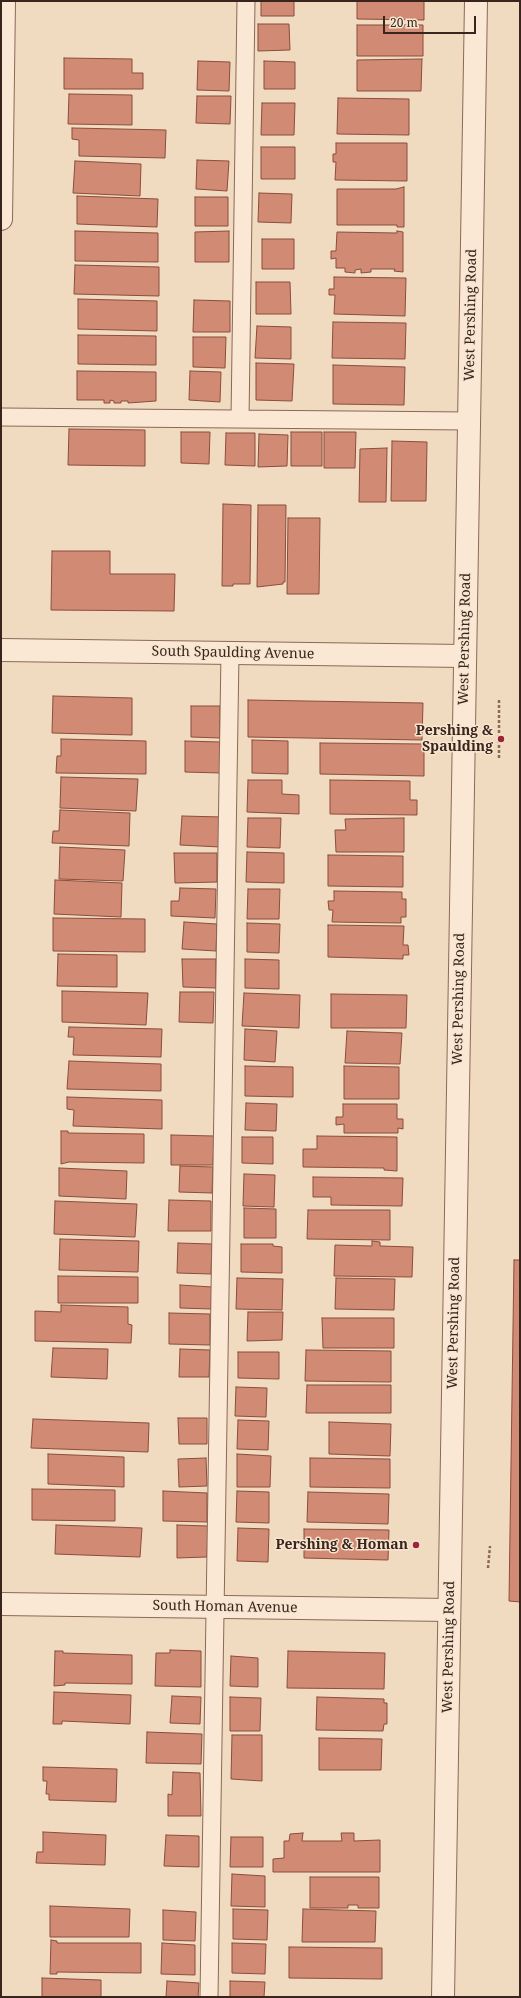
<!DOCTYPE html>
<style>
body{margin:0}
#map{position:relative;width:521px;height:1998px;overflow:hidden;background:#f0dac0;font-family:"Noto Serif",serif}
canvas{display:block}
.frame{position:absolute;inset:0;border:2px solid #39251c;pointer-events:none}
.scale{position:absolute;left:383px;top:16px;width:93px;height:18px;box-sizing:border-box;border:2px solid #39251c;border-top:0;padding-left:5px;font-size:12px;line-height:14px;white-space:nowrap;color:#39251c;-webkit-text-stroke:3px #f7e5d0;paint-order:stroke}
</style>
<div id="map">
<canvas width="521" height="1998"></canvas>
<div class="frame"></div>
<div class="scale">20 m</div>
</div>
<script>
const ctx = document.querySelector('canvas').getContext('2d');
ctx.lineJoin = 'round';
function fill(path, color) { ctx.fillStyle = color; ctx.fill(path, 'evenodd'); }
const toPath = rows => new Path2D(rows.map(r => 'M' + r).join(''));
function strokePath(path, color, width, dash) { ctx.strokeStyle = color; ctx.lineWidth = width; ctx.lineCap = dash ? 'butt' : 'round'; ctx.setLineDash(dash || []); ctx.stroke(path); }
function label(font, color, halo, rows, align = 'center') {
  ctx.font = font + ' "Noto Serif",serif'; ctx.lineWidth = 3; ctx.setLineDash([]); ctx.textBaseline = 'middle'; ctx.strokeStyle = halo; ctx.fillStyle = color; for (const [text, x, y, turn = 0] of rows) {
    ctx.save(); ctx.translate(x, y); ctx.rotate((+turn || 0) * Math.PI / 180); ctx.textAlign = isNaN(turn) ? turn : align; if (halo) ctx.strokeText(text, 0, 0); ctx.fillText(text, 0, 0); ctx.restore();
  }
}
const building = toPath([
 [261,1,294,1,294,16,261,16,261,1],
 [357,1,424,1,424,20,357,19,357,1],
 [258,24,289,24,290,50,258,51,258,24],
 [357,25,423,25,423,56,357,56,357,25],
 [64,58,132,59,132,73,143,73,143,89,64,89,64,58],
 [422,59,421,91,357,91,357,60,422,59],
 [198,61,230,62,229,91,197,90,198,61],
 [264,61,295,62,295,89,264,89,264,61],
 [69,94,132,95,132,125,68,124,69,94],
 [197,96,231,96,230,124,196,123,197,96],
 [338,98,409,99,409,135,337,134,338,98],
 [262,103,295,103,294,135,261,135,262,103],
 [72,128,166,130,165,158,79,156,79,140,72,139,72,128],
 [336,143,407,143,407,181,335,180,336,162,333,162,333,154,336,154,336,143],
 [261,147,295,147,295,179,261,179,261,147],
 [197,160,229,161,227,191,196,189,197,160],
 [75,161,141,164,140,196,73,193,75,161],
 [404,187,404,227,397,227,397,225,337,225,337,189,396,189,404,187],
 [259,193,292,194,291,223,258,222,259,193],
 [77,196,158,199,157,227,77,224,77,196],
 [195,197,228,197,228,226,195,226,195,197],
 [75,231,158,233,158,262,75,261,75,231],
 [229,231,229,262,195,262,195,232,229,231],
 [397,231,403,232,403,272,394,271,395,269,371,269,371,272,361,273,361,269,355,270,355,273,345,272,345,268,336,268,336,258,331,259,331,251,336,251,337,232,397,233,397,231],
 [262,239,294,239,294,269,262,269,262,239],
 [75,265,159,267,159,296,74,294,75,265],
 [334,277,406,278,405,316,334,314,335,295,329,295,329,289,334,289,334,277],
 [256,282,290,282,291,314,256,314,256,282],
 [78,299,157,301,157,331,78,329,78,299],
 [194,300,230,301,230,332,193,332,194,300],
 [333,322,406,323,405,359,332,358,333,322],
 [257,326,291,327,291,359,255,358,257,326],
 [78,335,156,336,156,365,78,364,78,335],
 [193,337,226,337,225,368,193,367,193,337],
 [256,363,294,364,292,401,256,400,256,363],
 [333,365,405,367,404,405,333,404,333,365],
 [77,371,156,372,156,401,128,403,128,401,121,401,121,403,114,403,114,401,110,400,110,403,104,403,104,400,77,400,77,371],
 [190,371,221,372,220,402,189,400,190,371],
 [69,429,145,430,145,466,68,465,69,429],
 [181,432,210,432,209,464,181,463,181,432],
 [291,432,322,432,322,466,291,466,291,432],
 [324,432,356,432,355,468,324,468,324,432],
 [226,433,255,433,255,466,225,465,226,433],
 [259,434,288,435,287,466,258,467,259,434],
 [392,441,427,442,426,501,391,501,392,441],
 [387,448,386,502,359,502,360,449,387,448],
 [223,504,251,505,250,584,233,584,233,586,222,586,223,504],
 [258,505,286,505,285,582,283,582,283,584,257,587,258,505],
 [288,518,320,518,319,594,287,594,288,518],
 [52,551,110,551,110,574,175,574,174,611,51,610,52,551],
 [53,696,132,698,132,735,52,733,53,696],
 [248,700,423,703,422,740,248,737,248,700],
 [191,706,220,706,220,738,191,737,191,706],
 [61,739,146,741,146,774,56,773,57,756,61,756,61,739],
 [252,740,288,741,288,774,252,773,252,740],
 [185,741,220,742,221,773,185,772,185,741],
 [320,743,424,744,424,776,320,774,320,743],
 [61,777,138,779,136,811,60,808,61,777],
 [248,780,282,780,282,794,299,795,299,814,247,812,248,780],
 [330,780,410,781,410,800,417,800,417,815,330,814,330,780],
 [60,810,130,813,129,846,52,843,53,831,59,831,60,810],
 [182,816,222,817,220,847,180,845,182,816],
 [248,818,281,818,280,848,247,847,248,818],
 [404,818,404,852,336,852,335,830,346,830,345,819,404,818],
 [60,847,125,850,123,881,59,879,60,847],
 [247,852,284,853,284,883,246,882,247,852],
 [174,853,217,853,217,882,175,883,174,853],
 [328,855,403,856,403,887,328,886,328,855],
 [55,880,122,883,121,917,54,914,55,880],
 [180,888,216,889,215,918,171,916,171,901,179,901,180,888],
 [248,889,280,889,279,919,247,919,248,889],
 [334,891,402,892,402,899,406,899,406,917,401,917,401,923,332,922,333,910,329,910,328,901,334,901,334,891],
 [53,918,145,919,145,952,53,951,53,918],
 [184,922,217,924,216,951,182,949,184,922],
 [247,923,280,924,279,953,247,952,247,923],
 [328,925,404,926,403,945,408,945,409,955,403,955,403,959,328,957,328,925],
 [58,954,117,955,117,987,57,986,58,954],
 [182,959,216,959,216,988,183,987,182,959],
 [245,959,279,960,279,989,245,988,245,959],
 [62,991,148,993,146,1025,62,1022,62,991],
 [180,992,214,992,213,1023,179,1022,180,992],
 [244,993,300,995,299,1028,242,1026,244,993],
 [331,994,407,995,406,1028,331,1028,331,994],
 [69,1027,162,1029,161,1057,73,1055,74,1037,68,1037,69,1027],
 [245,1029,277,1031,275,1062,244,1060,245,1029],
 [347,1031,402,1033,400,1064,345,1063,347,1031],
 [69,1061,161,1064,161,1091,67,1089,69,1061],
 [245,1066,293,1067,293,1097,245,1096,245,1066],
 [344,1066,399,1067,399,1099,344,1099,344,1066],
 [67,1097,162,1100,162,1129,73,1126,74,1110,67,1109,67,1097],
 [246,1103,277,1104,276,1131,245,1130,246,1103],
 [343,1104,397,1104,397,1119,403,1119,403,1129,398,1128,398,1133,344,1133,344,1124,336,1125,336,1117,343,1117,343,1104],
 [61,1131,68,1131,68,1133,144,1134,144,1163,69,1162,61,1164,61,1131],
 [171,1135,214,1136,213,1165,171,1165,171,1135],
 [317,1136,397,1137,397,1171,384,1170,384,1168,303,1167,303,1149,317,1149,317,1136],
 [242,1137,273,1137,273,1164,242,1163,242,1137],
 [180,1166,213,1167,212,1193,179,1192,180,1166],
 [59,1168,127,1171,126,1199,59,1196,59,1168],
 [244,1174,275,1175,274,1207,243,1206,244,1174],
 [313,1177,403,1178,402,1206,331,1205,331,1197,313,1197,313,1177],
 [169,1200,211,1201,211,1231,168,1231,169,1200],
 [55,1201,137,1204,135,1237,54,1234,55,1201],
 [244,1208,276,1209,276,1238,244,1238,244,1208],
 [308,1210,390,1210,390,1240,307,1239,308,1210],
 [60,1239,139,1241,138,1272,59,1270,60,1239],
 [372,1241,380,1242,380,1246,413,1247,412,1277,334,1276,335,1245,372,1246,372,1241],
 [178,1243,212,1244,211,1274,177,1273,178,1243],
 [241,1244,273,1244,273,1246,282,1247,282,1273,241,1272,241,1244],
 [514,1260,520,1260,520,1602,509,1601,514,1260],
 [58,1276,138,1277,138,1303,58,1303,58,1276],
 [237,1278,283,1279,282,1310,236,1309,237,1278],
 [336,1278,395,1279,394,1310,335,1309,336,1278],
 [180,1285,212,1287,211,1309,180,1308,180,1285],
 [61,1305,128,1307,128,1324,132,1325,131,1343,35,1341,35,1311,61,1312,61,1305],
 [248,1312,283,1312,282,1340,247,1341,248,1312],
 [169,1313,210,1314,210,1345,169,1344,169,1313],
 [322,1318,394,1318,394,1348,323,1348,322,1318],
 [53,1348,108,1349,107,1379,51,1377,53,1348],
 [180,1349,210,1350,209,1377,179,1377,180,1349],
 [306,1350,391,1351,391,1382,305,1381,306,1350],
 [238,1352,279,1352,279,1379,238,1378,238,1352],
 [307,1385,391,1385,391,1413,306,1413,307,1385],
 [236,1387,267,1388,266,1417,235,1416,236,1387],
 [178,1418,207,1418,207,1444,179,1444,178,1418],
 [33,1419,149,1423,148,1452,31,1448,33,1419],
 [238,1420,269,1421,268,1450,237,1449,238,1420],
 [329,1422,391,1424,390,1456,329,1454,329,1422],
 [48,1454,124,1457,124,1487,48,1484,48,1454],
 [237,1454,271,1456,270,1487,237,1487,237,1454],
 [206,1458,207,1486,179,1487,178,1459,206,1458],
 [310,1458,390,1459,390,1488,310,1487,310,1458],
 [32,1489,115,1490,115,1521,32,1520,32,1489],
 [163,1491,207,1493,207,1522,163,1521,163,1491],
 [237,1491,269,1492,269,1523,236,1522,237,1491],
 [308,1492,389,1494,388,1524,307,1522,308,1492],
 [56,1525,142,1528,140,1557,55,1554,56,1525],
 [177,1525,208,1526,207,1557,177,1558,177,1525],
 [238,1528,269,1529,268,1562,237,1561,238,1528],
 [304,1529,389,1530,388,1560,304,1558,304,1529],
 [170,1650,201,1651,201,1687,155,1686,156,1653,170,1653,170,1650],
 [55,1651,63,1651,63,1653,132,1655,132,1684,65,1683,65,1685,54,1686,55,1651],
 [288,1651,385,1653,384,1689,287,1688,288,1651],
 [231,1656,258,1658,258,1687,230,1686,231,1656],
 [54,1692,131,1695,130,1724,62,1721,62,1724,53,1724,54,1692],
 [172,1696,201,1697,200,1724,170,1723,172,1696],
 [230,1697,261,1698,260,1731,230,1731,230,1697],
 [317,1697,384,1699,384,1703,387,1703,387,1724,384,1724,383,1731,316,1730,317,1697],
 [147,1732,202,1734,201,1764,146,1763,147,1732],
 [232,1735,262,1735,262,1781,231,1779,232,1735],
 [319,1738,382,1739,381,1770,319,1770,319,1738],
 [43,1767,117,1769,116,1802,49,1800,49,1794,46,1794,47,1781,43,1781,43,1767],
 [173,1772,200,1773,201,1816,168,1816,168,1794,172,1795,173,1772],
 [43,1832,106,1835,105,1865,36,1863,37,1852,43,1852,43,1832],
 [303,1833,302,1841,342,1841,341,1833,354,1833,354,1841,380,1840,380,1872,273,1872,273,1859,284,1858,284,1841,289,1841,290,1834,303,1833],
 [166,1835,199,1836,199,1867,164,1866,166,1835],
 [231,1837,263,1837,263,1867,230,1867,231,1837],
 [232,1874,265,1876,265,1907,231,1906,232,1874],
 [310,1877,379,1877,379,1908,358,1908,358,1905,348,1905,348,1908,310,1908,310,1877],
 [50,1906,130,1909,129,1937,50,1937,50,1906],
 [233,1909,268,1910,267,1940,233,1939,233,1909],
 [303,1909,376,1911,375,1942,302,1942,303,1909],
 [163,1910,196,1912,195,1941,163,1940,163,1910],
 [51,1940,57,1941,57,1943,141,1943,141,1973,57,1972,57,1974,50,1974,51,1940],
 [162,1943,195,1945,195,1975,161,1974,162,1943],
 [232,1943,266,1944,265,1974,232,1973,232,1943],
 [289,1947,382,1948,382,1979,289,1978,289,1947],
 [42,1978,101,1980,101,1997,42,1997,42,1978],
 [167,1981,199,1983,198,1997,166,1997,167,1981],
 [230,1981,265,1982,264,1997,230,1997,230,1981]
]);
const path = toPath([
 [499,758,499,698],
 [488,1568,490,1546]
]);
const service = toPath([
 [1,417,469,421],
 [240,419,246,1],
 [209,1997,230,653]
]);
const minor = toPath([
 [1,219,4,1],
 [1,650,465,656],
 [1,1604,449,1610]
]);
const tertiary = toPath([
 [443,1997,476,1]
]);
const markers = [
 [501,739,4,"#9d2339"],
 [416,1545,4,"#9d2339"]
];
const streetNames = [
 ["West Pershing Road",471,315,-89],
 ["West Pershing Road",465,639,-89],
 ["South Spaulding Avenue",233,653,1],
 ["West Pershing Road",459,999,-89],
 ["West Pershing Road",454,1323,-89],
 ["South Homan Avenue",225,1607,1],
 ["West Pershing Road",449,1647,-89]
];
const poiNames = [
 ["Pershing &",493,731],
 ["Spaulding",493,747],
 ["Pershing & Homan",408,1545]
];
fill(building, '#d18a74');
strokePath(building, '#8b4d3b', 1);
strokePath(service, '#8a6957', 19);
strokePath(minor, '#8a6957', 24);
strokePath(tertiary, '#8a6957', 24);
strokePath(path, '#8a6957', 2.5, [3, 2]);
strokePath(service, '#fbe8d4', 17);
strokePath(minor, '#fbe8d4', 22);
strokePath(tertiary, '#fbe8d4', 22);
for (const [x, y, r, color] of markers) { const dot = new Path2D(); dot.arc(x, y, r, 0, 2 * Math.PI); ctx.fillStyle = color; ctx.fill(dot); strokePath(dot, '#f7e5d0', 1.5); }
label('14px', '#39251c', '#f7e5d0', streetNames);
label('bold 14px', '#39251c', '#f7e5d0', poiNames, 'right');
</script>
